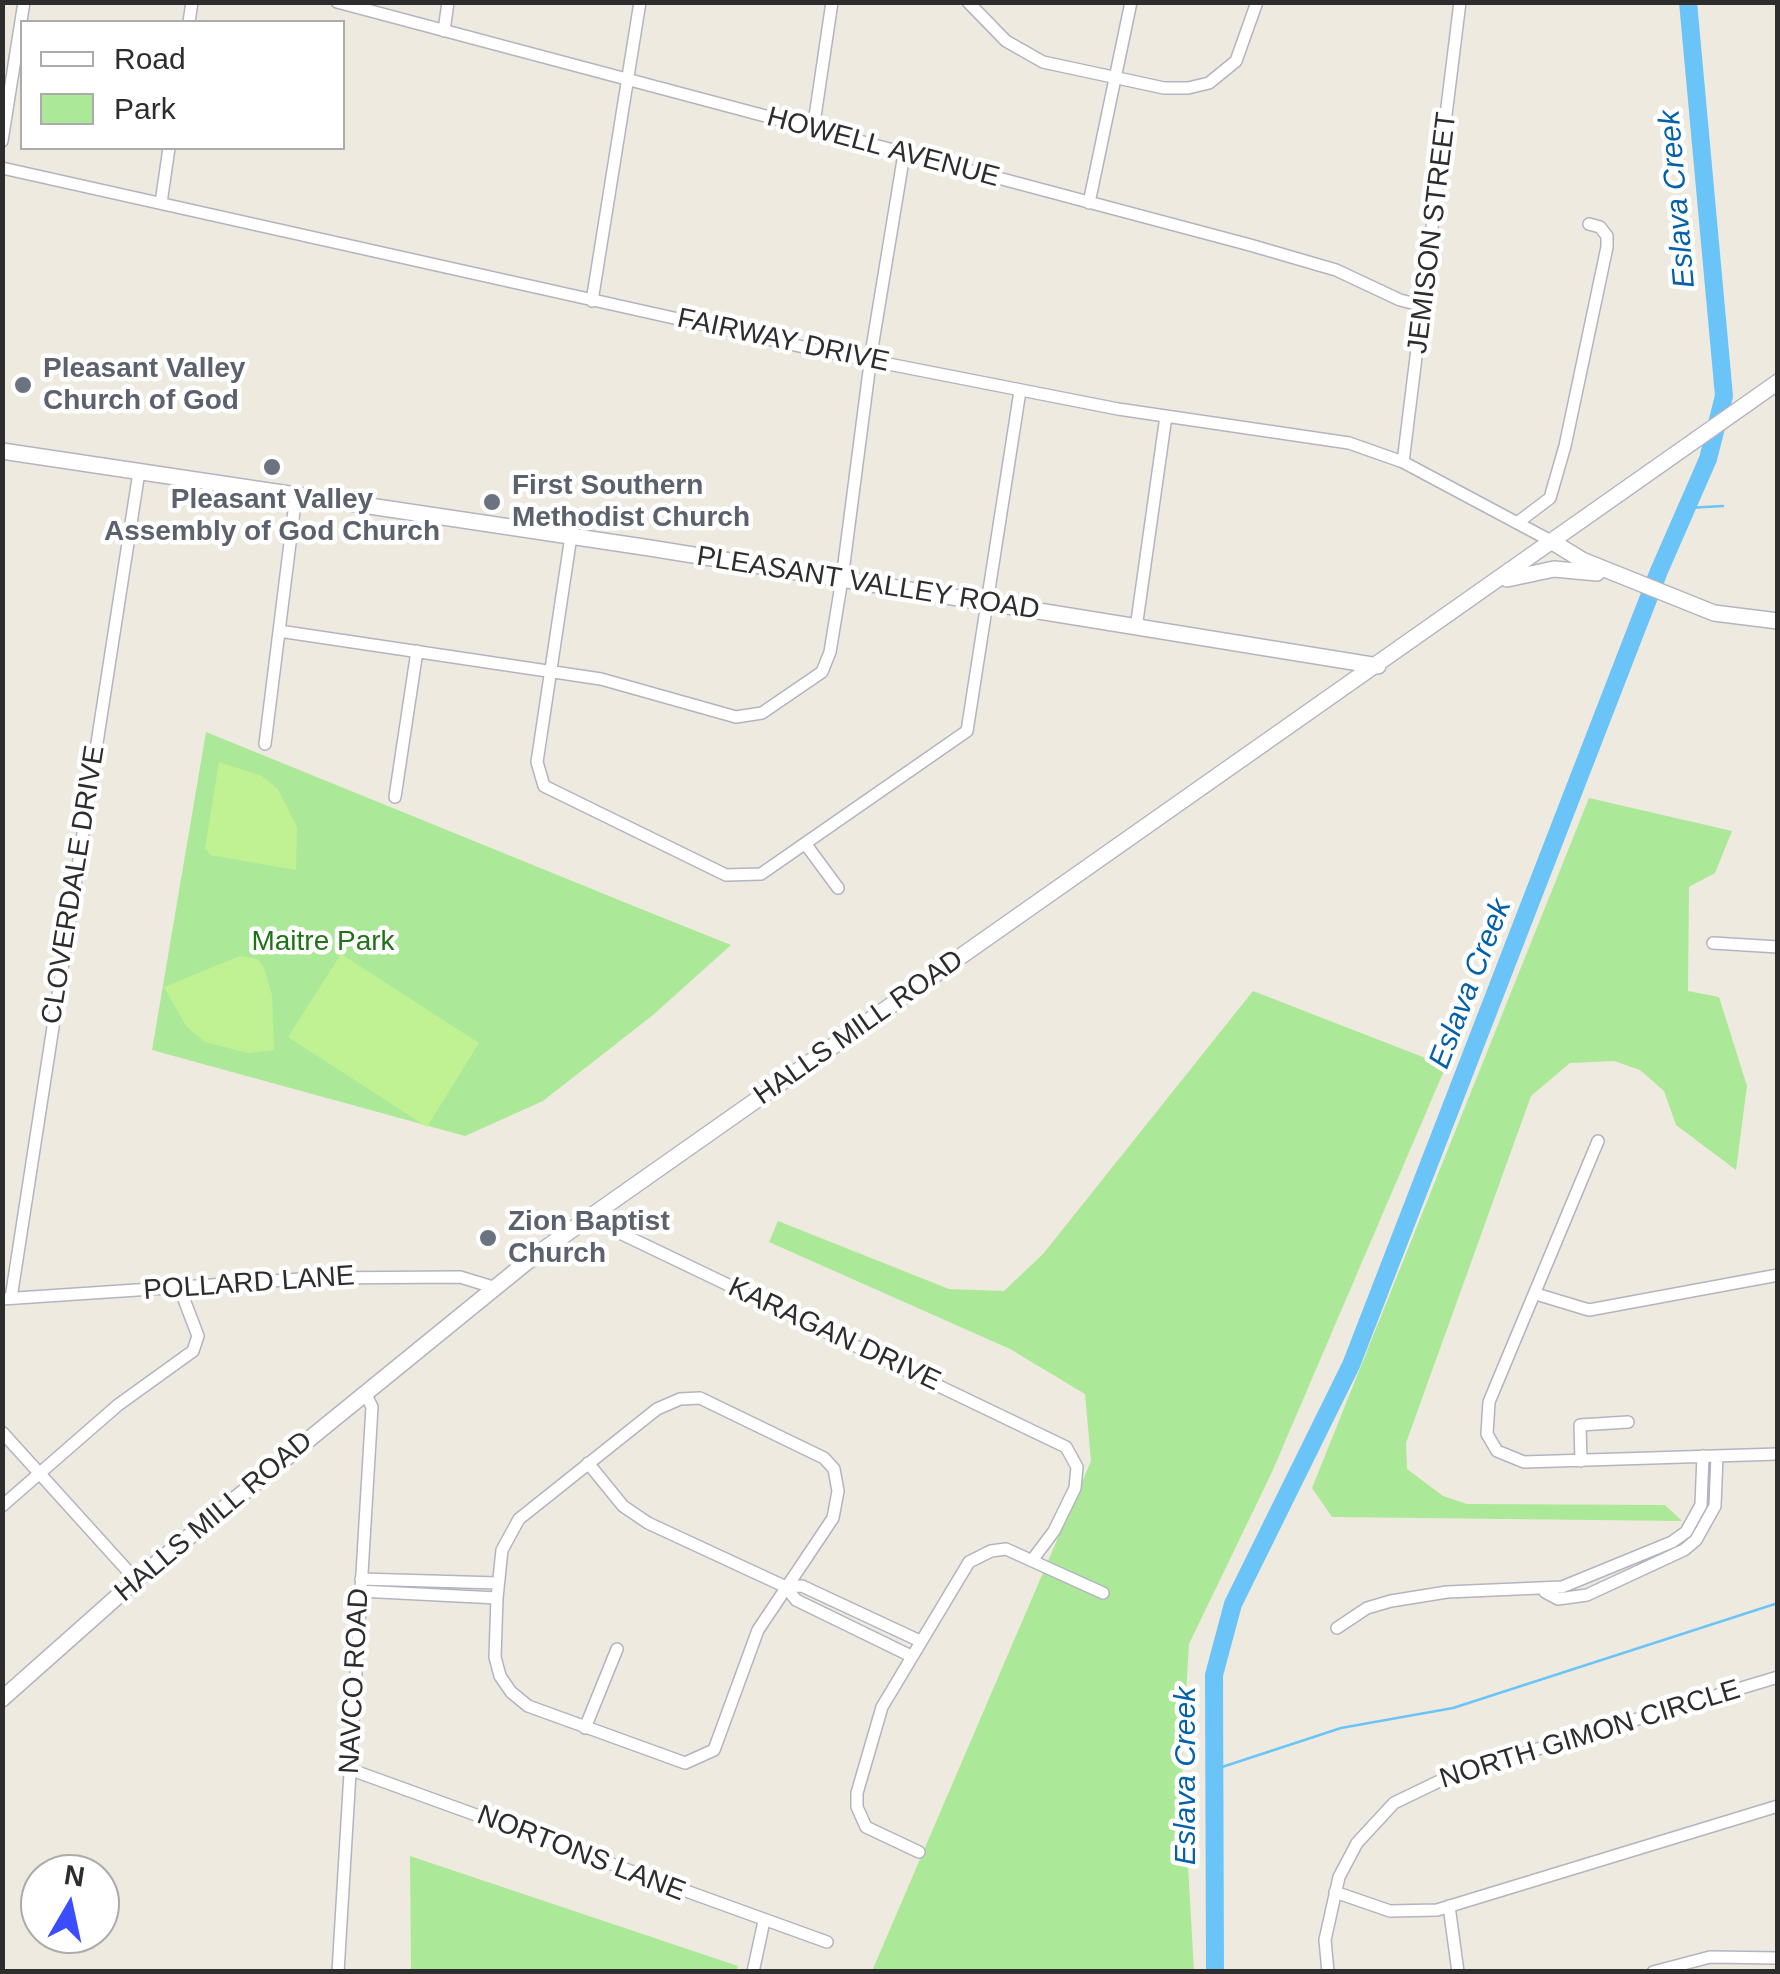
<!DOCTYPE html>
<style>
body{margin:0}
#map{position:relative;width:1780px;height:1974px;overflow:hidden;background:#efeadf;font-family:Arial,sans-serif}
canvas{display:block}
.frame{position:absolute;inset:0;border:5px solid #2d2d2d;pointer-events:none}
.legend{position:absolute;left:20px;top:20px;width:325px;height:130px;box-sizing:border-box;background:#fff;border:2px solid #ababab;margin:0;padding:12px 18px;list-style:none;font-size:30px;color:#2d2d2d}
.legend li{display:flex;align-items:center;gap:20px;height:50px}
.legend b{width:50px;border:2px solid #ababab}
.north{position:absolute;left:20px;top:1854px;width:100px;height:100px;box-sizing:border-box;background:#fff;border:2px solid #ababab;border-radius:50%;rotate:9deg;font-size:28px;font-weight:700;line-height:40px;text-align:center;color:#2d2d2d}
.north::after{content:'';display:block;margin:auto;width:35px;height:45px;background:#3c4dff;clip-path:polygon(50% 0,100% 100%,50% 72%,0 100%)}
</style>
<div id="map">
<canvas width="1780" height="1974"></canvas>
<div class="frame"></div>
<ul class="legend">
<li><b style="height:12px;background:#fff"></b>Road</li>
<li><b style="height:28px;background:#abe998"></b>Park</li>
</ul>
<div class="north">N</div>
</div>
<script>
const ctx = document.querySelector('canvas').getContext('2d');
ctx.lineJoin = 'round';
function fill(path, color) { ctx.fillStyle = color; ctx.fill(path, 'evenodd'); }
const toPath = rows => new Path2D(rows.map(r => 'M' + r).join(''));
function strokePath(path, color, width, dash) { ctx.strokeStyle = color; ctx.lineWidth = width; ctx.lineCap = dash ? 'butt' : 'round'; ctx.setLineDash(dash || []); ctx.stroke(path); }
function label(font, color, halo, rows, align = 'center') {
  ctx.font = font + ' Arial,sans-serif'; ctx.lineWidth = 9; ctx.setLineDash([]); ctx.textBaseline = 'middle'; ctx.strokeStyle = halo; ctx.fillStyle = color; for (const [text, x, y, turn = 0] of rows) {
    ctx.save(); ctx.translate(x, y); ctx.rotate((+turn || 0) * Math.PI / 180); ctx.textAlign = isNaN(turn) ? turn : align; if (halo) ctx.strokeText(text, 0, 0); ctx.fillText(text, 0, 0); ctx.restore();
  }
}
const green = toPath([
 [206,732,646,911,731,945,653,1015,543,1101,465,1136,152,1050],
 [1589,798,1732,831,1715,873,1689,887,1688,991,1719,997,1747,1086,1736,1170,1676,1125,1664,1091,1640,1070,1614,1061,1570,1063,1531,1096,1406,1443,1407,1469,1443,1496,1467,1504,1665,1505,1682,1521,1332,1517,1312,1488],
 [1253,991,1446,1066,1272,1472,1189,1644,1182,1760,1194,1971,872,1971,1091,1461,1085,1394,1010,1349,769,1242,778,1221,949,1289,1004,1291,1043,1254],
 [410,1856,738,1966,736,1972,411,1971]
]);
const pitch = toPath([
 [219,762,262,776,278,789,297,827,296,870,210,855,205,848],
 [341,954,479,1043,427,1127,288,1037],
 [240,956,258,959,264,968,272,995,274,1050,248,1053,205,1042,186,1026,164,987]
]);
const stream = toPath([
 [1687,508,1723,506],
 [1216,1769,1341,1728,1453,1708,1778,1603]
]);
const river = toPath([
 [1215,1972,1214,1675,1233,1604,1351,1365,1659,571,1708,459,1724,396,1688,2]
]);
const street = toPath([
 [337,2,1250,245,1336,270,1400,300,1424,306],
 [968,2,1006,41,1043,62,1164,88,1188,88,1209,83,1236,61,1257,2],
 [189,22,192,2],
 [444,31,448,2],
 [813,130,832,2],
 [2,141,24,2],
 [2,168,817,350,1118,409,1349,443,1403,462,1551,541],
 [161,203,169,148],
 [1089,203,1131,2],
 [592,301,640,2],
 [1403,462,1460,2],
 [1517,523,1550,498,1565,446,1607,247,1607,236,1600,227,1589,224],
 [571,536,537,762,544,786,726,875,761,874,967,731,1020,391],
 [1136,628,1166,416],
 [279,631,601,679,736,717,762,713,822,672,830,652,842,579,872,348,904,154],
 [265,744,296,495],
 [395,797,417,651],
 [807,846,838,888],
 [1713,943,1778,947],
 [1598,1141,1489,1402,1487,1434,1497,1451,1524,1462,1778,1454],
 [592,1215,622,1234,1066,1447,1077,1467,1075,1488,1054,1531,1033,1559],
 [1536,1294,1589,1310,1778,1275],
 [11,1298,139,472],
 [2,1299,316,1278,460,1277,493,1287],
 [700,1398,824,1458,834,1469,838,1491,833,1518,758,1630,714,1750,685,1763,528,1706,511,1692,500,1676,495,1657,497,1598,502,1550,519,1519,657,1409,680,1399,700,1398],
 [2,1432,136,1580],
 [1581,1461,1580,1425,1628,1422],
 [588,1463,623,1506,648,1523,786,1587,796,1600,911,1656],
 [2,1506,118,1405,193,1351,198,1336,180,1289],
 [361,1579,498,1583],
 [786,1587,802,1586,920,1641],
 [360,1591,497,1598],
 [1545,1592,1558,1599,1587,1595,1684,1550,1696,1540,1715,1506,1717,1456],
 [1337,1628,1367,1608,1391,1601,1447,1592,1562,1587,1672,1542,1686,1532,1701,1505,1703,1456],
 [585,1728,617,1649],
 [349,1769,827,1942],
 [919,1852,866,1827,857,1807,857,1793,882,1707,969,1562,991,1551,1006,1549,1103,1593],
 [1335,1892,1390,1911,1437,1910,1778,1806],
 [1449,1906,1458,1972],
 [338,1972,372,1407,365,1393],
 [753,1972,764,1921],
 [1328,1972,1325,1940,1339,1877,1357,1843,1394,1803,1454,1774,1778,1677],
 [1653,1972,1710,1957,1778,1958]
]);
const secondary = toPath([
 [2,451,650,548,1378,666],
 [1551,541,1582,560,1714,613,1778,621],
 [1507,579,1554,569,1597,573],
 [2,1699,136,1580,533,1257,1778,382]
]);
const markers = [
 [23,385,10,"#6b7280"],
 [272,467,10,"#6b7280"],
 [492,502,10,"#6b7280"],
 [488,1238,10,"#6b7280"]
];
const streetNames = [
 ["HOWELL AVENUE",883,148,15],
 ["JEMISON STREET",1433,233,-83],
 ["FAIRWAY DRIVE",783,341,12],
 ["PLEASANT VALLEY ROAD",868,584,9],
 ["CLOVERDALE DRIVE",74,885,-81],
 ["HALLS MILL ROAD",859,1028,-35],
 ["POLLARD LANE",249,1284,-4],
 ["KARAGAN DRIVE",834,1335,25],
 ["HALLS MILL ROAD",214,1517,-40],
 ["NAVCO ROAD",355,1681,-87],
 ["NORTH GIMON CIRCLE",1590,1735,-17],
 ["NORTONS LANE",581,1854,21]
];
const worshipNames = [
 ["Pleasant Valley",43,369],
 ["Church of God",43,401],
 ["First Southern",512,486],
 ["Methodist Church",512,518],
 ["Pleasant Valley",272,500,"center"],
 ["Assembly of God Church",272,532,"center"],
 ["Zion Baptist",508,1222],
 ["Church",508,1254]
];
const parkNames = [
 ["Maitre Park",323,942]
];
const waterNames = [
 ["Eslava Creek",1678,199,-95],
 ["Eslava Creek",1471,984,-69],
 ["Eslava Creek",1187,1776,-90]
];
fill(green, '#abe998');
fill(pitch, '#c0f193');
strokePath(stream, '#6bc4f8', 2.5);
strokePath(river, '#6bc4f8', 18);
strokePath(street, '#b3b4c1', 14);
strokePath(secondary, '#b3b4c1', 18);
strokePath(street, '#fff', 11);
strokePath(secondary, '#fff', 15);
for (const [x, y, r, color] of markers) { const dot = new Path2D(); dot.arc(x, y, r, 0, 2 * Math.PI); ctx.fillStyle = color; ctx.fill(dot); strokePath(dot, '#fff', 4); }
label('28px', '#2d2d2d', '#fff', streetNames);
label('bold 28px', '#5b616d', '#fff', worshipNames, 'left');
label('28px', '#1f7215', '#fff', parkNames);
label('italic 30px', '#0360ab', '#fff', waterNames);
</script>
